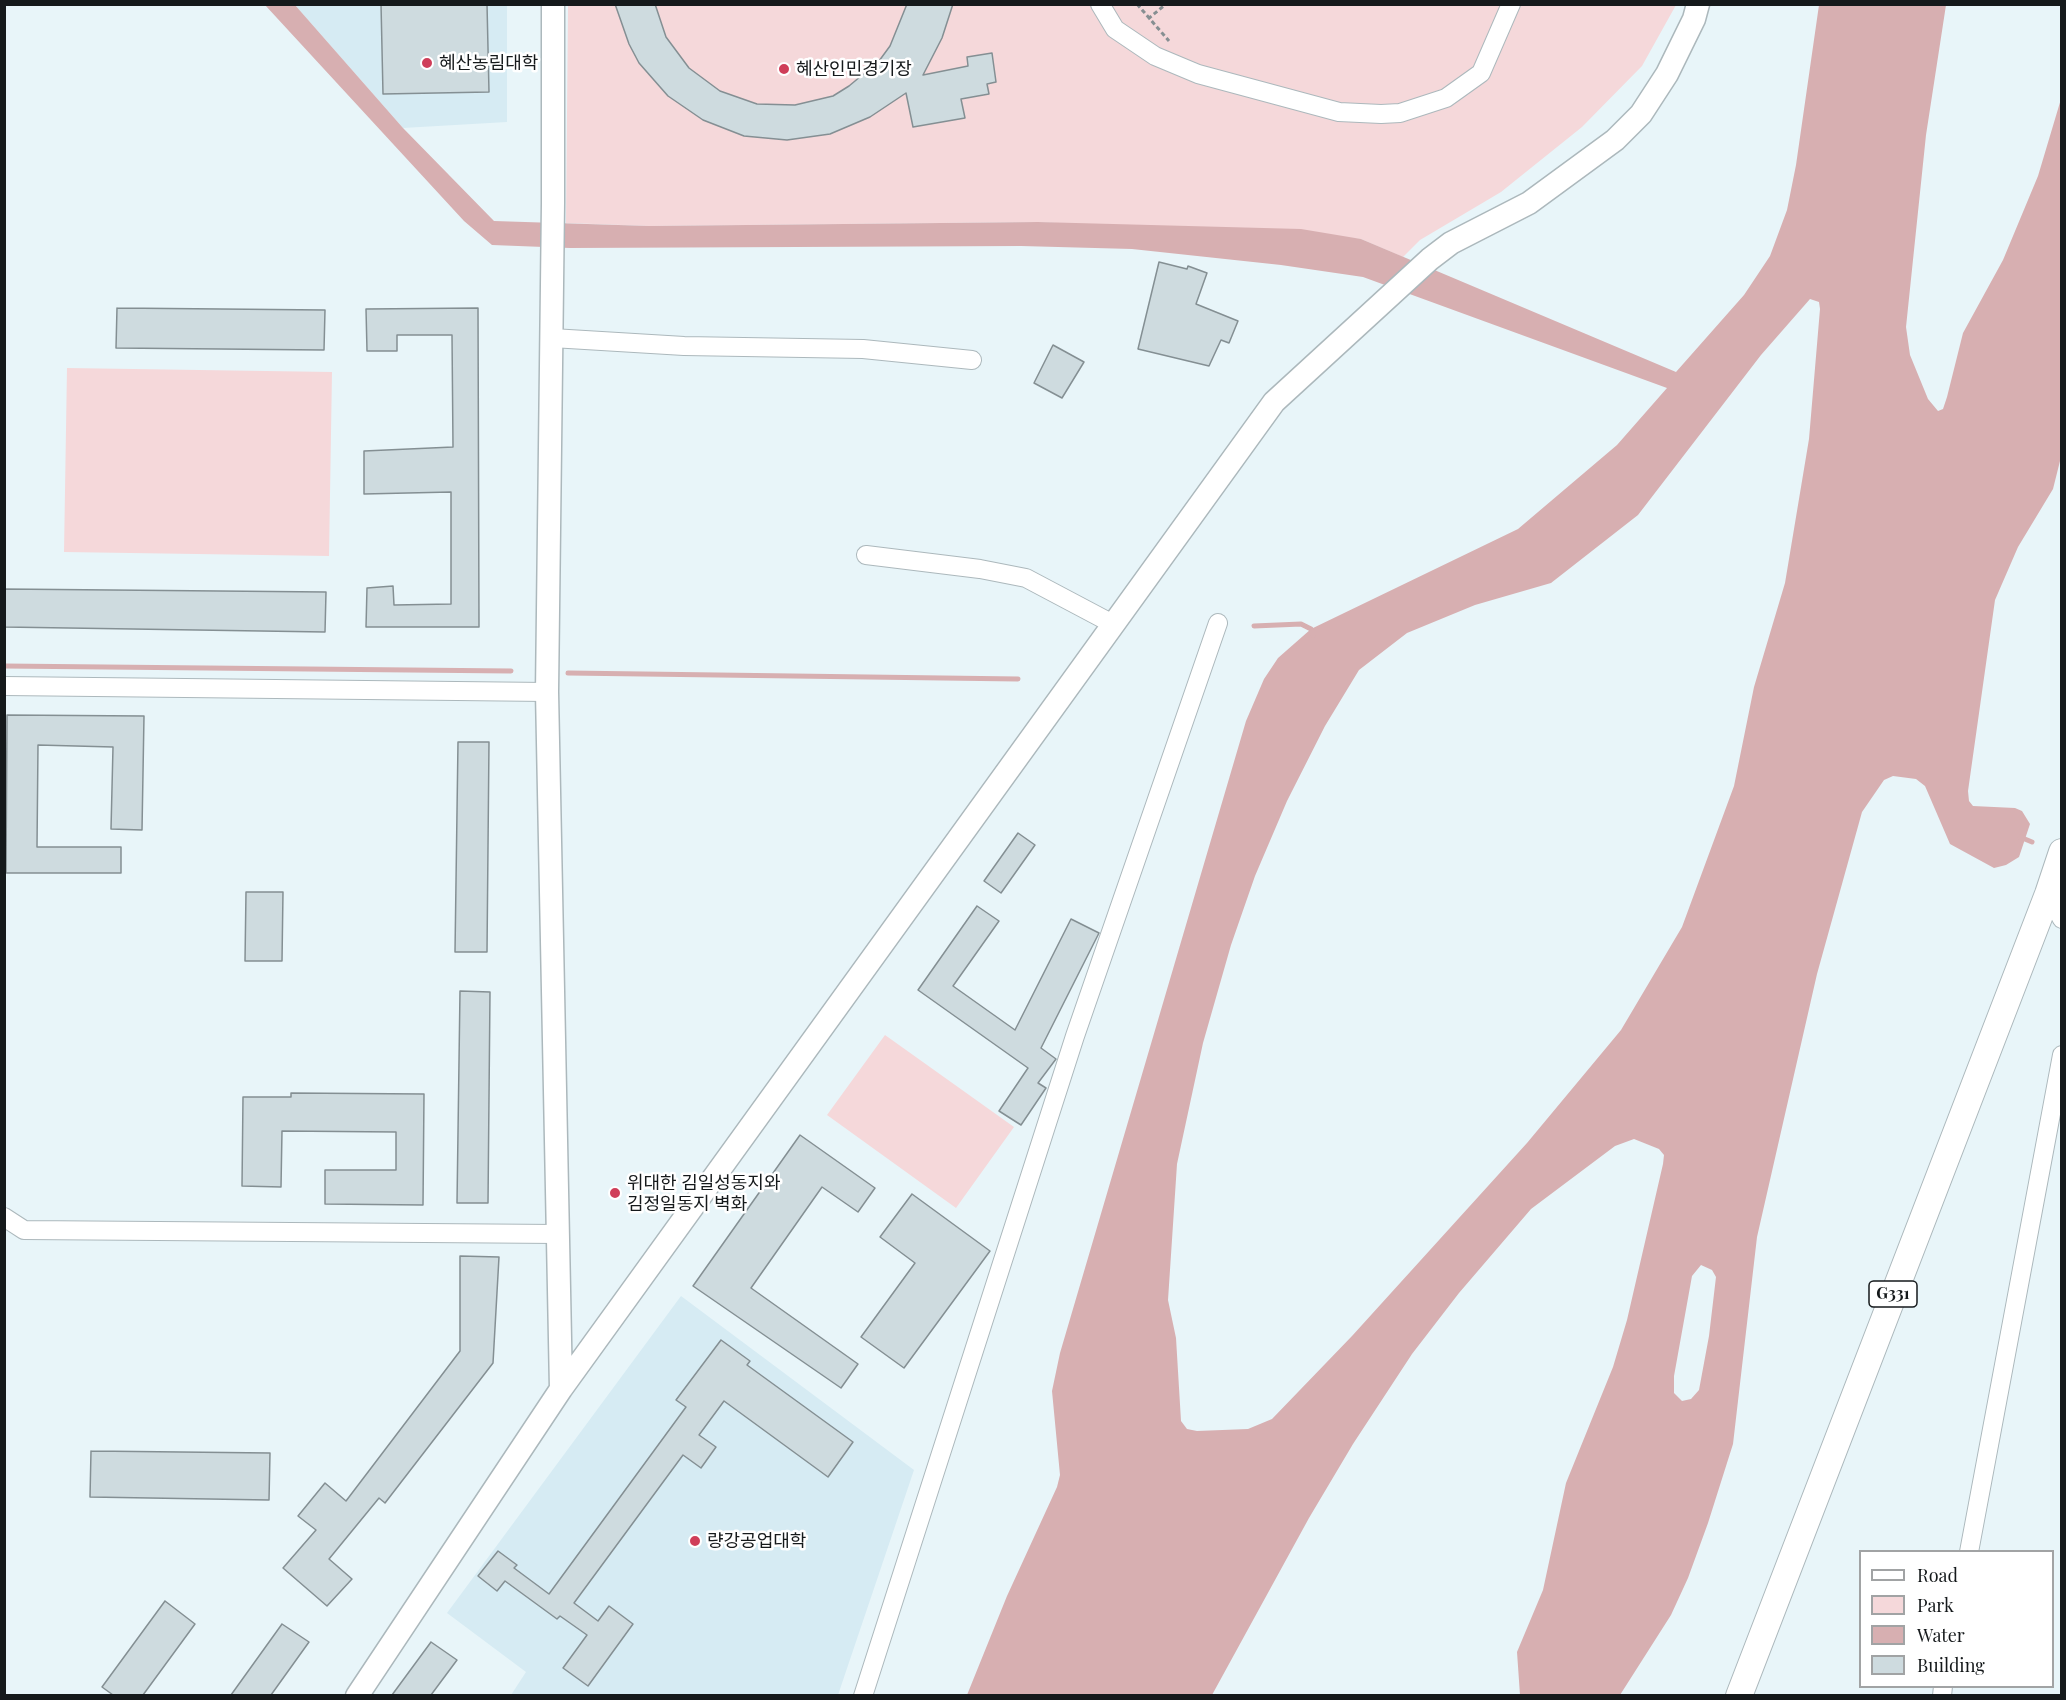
<!DOCTYPE html>
<meta charset="utf-8">
<style>
body{margin:0}
#map{position:relative;width:2066px;height:1700px;overflow:hidden;background:#e8f5f9;font-family:"Playfair Display",serif}
canvas{display:block}
.frame{position:absolute;inset:0;border:6px solid #15191b;pointer-events:none}
.legend{position:absolute;left:1859px;top:1550px;width:195px;height:138px;box-sizing:border-box;background:#fff;border:2px solid #a1a3a4;margin:0;padding:8px 10px;list-style:none;font-size:18px;color:#15191b}
.legend li{display:flex;align-items:center;gap:12px;height:30px}
.legend b{width:30px;border:2px solid #a1a3a4}
</style>
<div id="map">
<canvas width="2066" height="1700"></canvas>
<div class="frame"></div>
<ul class="legend">
<li><b style="height:8px;background:#fff"></b>Road</li>
<li><b style="height:16px;background:#f5d8da"></b>Park</li>
<li><b style="height:16px;background:#d7afb1"></b>Water</li>
<li><b style="height:16px;background:#cedbdf"></b>Building</li>
</ul>
</div>
<script>
const ctx = document.querySelector('canvas').getContext('2d');
ctx.lineJoin = 'round';
function fill(path, color) { ctx.fillStyle = color; ctx.fill(path, 'evenodd'); }
const toPath = rows => new Path2D(rows.map(r => 'M' + r).join(''));
function strokePath(path, color, width, dash) { ctx.strokeStyle = color; ctx.lineWidth = width; ctx.lineCap = dash ? 'butt' : 'round'; ctx.setLineDash(dash || []); ctx.stroke(path); }
function label(font, color, halo, rows, align = 'center') {
  ctx.font = font + ' "Playfair Display","Noto Sans KR",serif'; ctx.lineWidth = 5; ctx.setLineDash([]); ctx.textBaseline = 'middle'; ctx.strokeStyle = halo; ctx.fillStyle = color; for (const [text, x, y, turn = 0] of rows) {
    ctx.save(); ctx.translate(x, y); ctx.rotate((+turn || 0) * Math.PI / 180); ctx.textAlign = isNaN(turn) ? turn : align; if (halo) ctx.strokeText(text, 0, 0); ctx.fillText(text, 0, 0); ctx.restore();
  }
}
const built = toPath([
 [295,5,507,5,507,122,403,128],
 [681,1296,914,1470,838,1695,511,1695,526,1672,447,1613]
]);
const green = toPath([
 [568,5,1676,5,1642,66,1582,127,1501,192,1420,240,1403,257,1361,239,1038,222,649,226,566,223],
 [67,368,332,372,329,556,64,552],
 [885,1035,1014,1127,956,1208,827,1115]
]);
const water = toPath([
 [265,5,295,5,403,128,494,221,649,226,1038,222,1301,229,1361,239,1676,372,1744,295,1770,256,1787,210,1796,165,1819,5,1946,5,1926,135,1906,327,1910,355,1928,399,1938,411,1943,409,1947,397,1963,333,2003,260,2038,176,2061,99,2061,457,2053,489,2018,547,1995,600,1968,791,1969,801,1973,806,2015,808,2022,811,2030,824,2019,857,2006,865,1994,868,1950,844,1925,786,1916,779,1893,776,1884,780,1862,812,1817,974,1757,1237,1733,1444,1708,1523,1688,1578,1671,1615,1620,1695,1520,1695,1517,1652,1543,1590,1566,1483,1613,1367,1627,1320,1663,1164,1664,1155,1659,1149,1634,1139,1615,1146,1531,1209,1459,1293,1412,1354,1353,1444,1309,1518,1212,1695,967,1695,1007,1596,1057,1487,1060,1475,1052,1391,1060,1353,1246,721,1264,679,1278,658,1311,629,1518,529,1617,445,1667,388,1363,277,1281,265,1132,249,1021,246,570,248,492,245,464,221],
 [1810,299,1819,302,1820,309,1809,439,1785,583,1754,687,1734,786,1682,927,1621,1030,1527,1143,1352,1336,1272,1419,1248,1429,1197,1431,1187,1429,1181,1421,1176,1338,1168,1300,1177,1164,1203,1043,1231,945,1255,876,1287,801,1325,726,1359,670,1407,633,1475,605,1551,583,1638,515,1761,355],
 [1701,1265,1712,1270,1716,1277,1709,1336,1699,1390,1691,1399,1682,1401,1674,1393,1674,1376,1692,1276]
]);
const stream = toPath([
 [1254,626,1301,624,1311,629,1313,635],
 [4,666,511,671],
 [568,673,1018,679],
 [2020,837,2032,842]
]);
const building = toPath([
 [381,4,487,4,489,92,383,94,381,4],
 [615,4,655,4,666,37,689,68,720,91,757,104,795,105,833,96,849,86,879,61,890,46,907,4,953,4,942,38,923,75,968,66,967,57,992,53,996,82,987,84,989,94,961,99,965,118,913,127,906,93,870,117,830,134,787,140,744,136,703,120,668,96,639,63,629,44,615,4],
 [1159,262,1187,269,1188,266,1207,273,1196,304,1238,321,1229,343,1221,340,1209,366,1138,349,1159,262],
 [117,308,325,310,324,350,116,348,117,308],
 [478,308,479,627,366,627,367,588,393,586,394,605,451,604,451,492,364,494,364,451,453,447,452,335,397,335,397,351,367,351,366,309,478,308],
 [1053,345,1084,362,1062,398,1034,383,1053,345],
 [4,589,326,592,325,632,4,627,4,589],
 [7,715,144,716,142,830,111,829,113,747,38,745,37,847,121,847,121,873,6,873,7,715],
 [458,742,489,742,487,952,455,952,458,742],
 [1018,833,1035,845,1001,893,984,881,1018,833],
 [246,892,283,892,282,961,245,961,246,892],
 [977,906,999,921,953,986,1015,1030,1071,919,1099,933,1041,1048,1056,1059,1038,1083,1046,1088,1021,1125,999,1111,1028,1068,918,990,977,906],
 [460,991,490,992,488,1203,457,1203,460,991],
 [291,1093,424,1094,423,1205,325,1204,325,1170,396,1170,396,1132,282,1131,281,1187,242,1186,243,1097,291,1097,291,1093],
 [800,1135,875,1188,858,1212,822,1187,751,1288,858,1364,841,1388,693,1286,800,1135],
 [912,1194,990,1251,904,1368,861,1337,915,1263,880,1237,912,1194],
 [460,1256,499,1257,493,1363,385,1503,379,1498,329,1559,352,1579,327,1606,283,1568,316,1530,298,1516,325,1483,346,1501,460,1351,460,1256],
 [721,1340,750,1361,747,1365,853,1442,828,1477,724,1401,699,1435,716,1447,701,1468,683,1455,574,1603,598,1621,609,1606,633,1624,588,1686,563,1668,587,1635,560,1616,557,1619,505,1581,497,1591,478,1576,498,1551,517,1565,514,1568,549,1594,686,1407,676,1400,721,1340],
 [91,1451,270,1453,269,1500,90,1497,91,1451],
 [165,1601,195,1624,143,1695,113,1695,102,1687,165,1601],
 [282,1624,309,1642,271,1695,231,1695,282,1624],
 [431,1642,457,1660,431,1695,392,1695,431,1642]
]);
const path = toPath([
 [1137,4,1169,41],
 [1148,19,1166,4]
]);
const minor = toPath([
 [1100,4,1115,29,1155,56,1198,74,1339,112,1381,114,1400,113,1446,98,1481,73,1511,4],
 [552,338,684,346,863,349,972,360],
 [866,555,980,569,1026,578,1111,623],
 [4,686,547,692],
 [2048,894,2062,919],
 [4,1217,24,1230,558,1234],
 [1969,1552,2062,1055],
 [863,1696,1075,1036,1218,623],
 [1942,1696,1943,1686]
]);
const major = toPath([
 [553,4,553,203,547,692,561,1389],
 [357,1696,561,1389,1274,402,1430,259,1451,243,1529,203,1615,140,1641,114,1667,74,1694,19,1698,4]
]);
const highway = toPath([
 [1739,1696,2048,894,2062,852]
]);
const markers = [
 [427,63,6,"#cf3e59"],
 [784,69,6,"#cf3e59"],
 [615,1193,6,"#cf3e59"],
 [695,1541,6,"#cf3e59"]
];
const shields = [
 [1893,1294,48]
];
const shieldNames = [
 ["G331",1893,1294]
];
const poiNames = [
 ["혜산농림대학",439,63],
 ["혜산인민경기장",796,69],
 ["위대한 김일성동지와",627,1183],
 ["김정일동지 벽화",627,1204],
 ["량강공업대학",707,1541]
];
fill(built, '#d6ebf3');
fill(green, '#f5d8da');
fill(water, '#d7afb1');
strokePath(stream, '#d7afb1', 5);
fill(building, '#cedbdf');
strokePath(building, '#848f93', 1.5);
strokePath(minor, '#acb8bc', 20);
strokePath(major, '#acb8bc', 25);
strokePath(highway, '#acb8bc', 28);
strokePath(path, '#868f92', 3, [4.5, 3]);
strokePath(minor, '#fff', 18);
strokePath(major, '#fff', 22);
strokePath(highway, '#fff', 26);
for (const [x, y, r, color] of markers) { const dot = new Path2D(); dot.arc(x, y, r, 0, 2 * Math.PI); ctx.fillStyle = color; ctx.fill(dot); strokePath(dot, '#fff', 2); }
for (const [x, y, w] of shields) { const box = new Path2D(); box.roundRect(x - w / 2, y - 13, w, 26, 4.5); ctx.fillStyle = '#fff'; ctx.fill(box); strokePath(box, '#15191b', 1.5); }
label('bold 16px', '#15191b', null, shieldNames);
label('18px', '#15191b', '#fff', poiNames, 'left');
</script>
